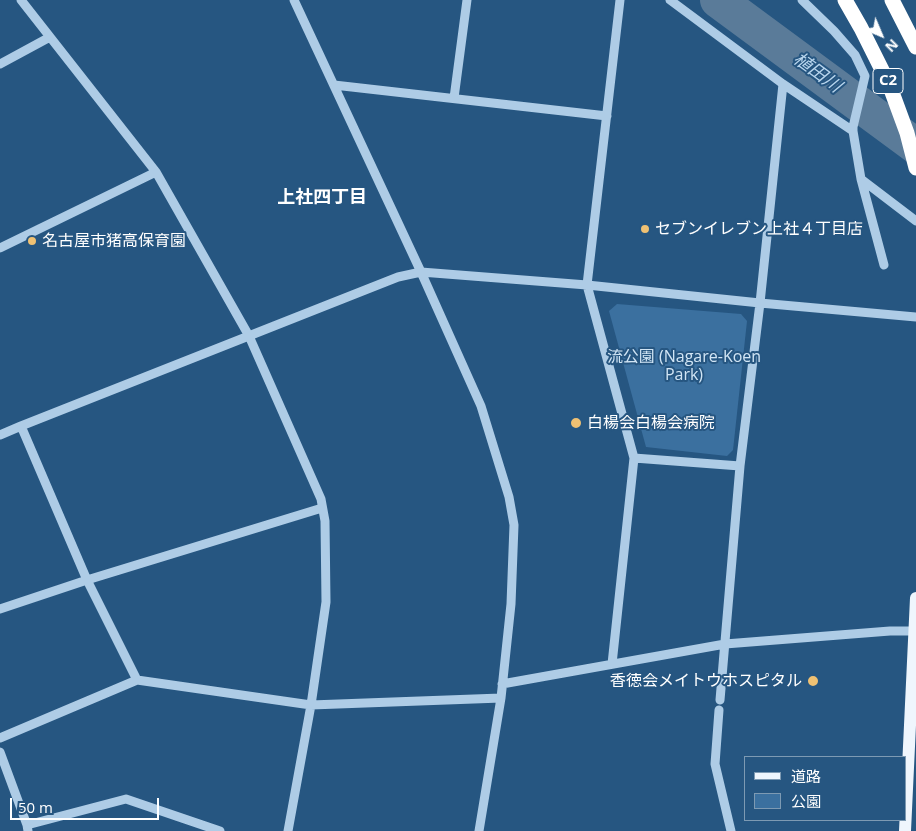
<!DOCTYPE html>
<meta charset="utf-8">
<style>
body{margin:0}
#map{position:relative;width:916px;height:831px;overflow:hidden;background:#265681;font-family:"Open Sans","Noto Sans JP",sans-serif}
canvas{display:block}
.legend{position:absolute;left:744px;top:756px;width:162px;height:65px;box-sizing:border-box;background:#265681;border:1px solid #7d9ab3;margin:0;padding:6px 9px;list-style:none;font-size:15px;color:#fff}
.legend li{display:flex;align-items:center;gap:10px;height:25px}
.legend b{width:25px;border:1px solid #7d9ab3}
.north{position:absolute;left:856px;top:10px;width:50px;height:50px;-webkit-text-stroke:4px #265681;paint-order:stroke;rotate:135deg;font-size:14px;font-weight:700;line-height:20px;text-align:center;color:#fff}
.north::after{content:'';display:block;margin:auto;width:18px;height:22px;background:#fff;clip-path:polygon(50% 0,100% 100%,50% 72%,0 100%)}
.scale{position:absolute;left:10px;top:798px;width:149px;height:22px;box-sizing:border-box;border:2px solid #fff;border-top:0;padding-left:6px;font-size:15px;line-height:18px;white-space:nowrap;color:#fff;-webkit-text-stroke:4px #265681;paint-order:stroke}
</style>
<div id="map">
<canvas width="916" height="831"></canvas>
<ul class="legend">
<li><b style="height:6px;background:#eff6fd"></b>道路</li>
<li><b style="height:14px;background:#3b709f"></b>公園</li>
</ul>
<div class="north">N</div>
<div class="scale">50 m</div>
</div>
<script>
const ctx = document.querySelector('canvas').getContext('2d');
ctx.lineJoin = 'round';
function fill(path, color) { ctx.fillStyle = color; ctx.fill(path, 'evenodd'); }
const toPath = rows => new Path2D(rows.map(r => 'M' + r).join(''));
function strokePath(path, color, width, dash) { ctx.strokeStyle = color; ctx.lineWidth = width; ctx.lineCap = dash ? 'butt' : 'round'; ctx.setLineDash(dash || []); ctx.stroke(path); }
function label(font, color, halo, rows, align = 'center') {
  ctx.font = font + ' "Open Sans","Noto Sans JP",sans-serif'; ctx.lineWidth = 4; ctx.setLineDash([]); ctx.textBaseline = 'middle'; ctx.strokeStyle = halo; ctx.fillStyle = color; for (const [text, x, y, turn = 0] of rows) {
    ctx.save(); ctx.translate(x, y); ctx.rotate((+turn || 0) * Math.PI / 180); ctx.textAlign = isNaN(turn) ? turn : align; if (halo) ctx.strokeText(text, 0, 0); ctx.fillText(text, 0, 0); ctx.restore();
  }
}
const green = toPath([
 [617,304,741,314,747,321,733,450,727,456,646,447,609,311]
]);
const river = toPath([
 [718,0,916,146]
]);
const minor = toPath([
 [21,0,156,172,249,336,321,499,325,521,326,602,311,705,288,831],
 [294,0,421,272,481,406,509,497,514,525,511,604,501,698,479,831],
 [670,0,783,84,853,131],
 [802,0,834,31,855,55,865,76,853,127,853,131,861,179,884,265],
 [0,64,50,37],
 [334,85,607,116],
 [454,98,467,0],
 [861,179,916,221],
 [0,248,156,172],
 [21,426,87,580,137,680],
 [0,435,21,426,398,277,421,272,587,285,760,303,916,317],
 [634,458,740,466],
 [0,609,87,580,322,508],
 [612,664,634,458,587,285,620,0],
 [502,684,725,644,890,631,914,631],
 [720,700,740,466,760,303,783,84],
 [719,710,715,764,731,831],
 [0,738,137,680,311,705,501,698],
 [0,752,27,825,28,831],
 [27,825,126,799,220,831]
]);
const major = toPath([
 [905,831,916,598]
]);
const highway = toPath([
 [845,0,861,28,889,84,907,133,916,168],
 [892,0,916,47]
]);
const markers = [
 [645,229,5,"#efc173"],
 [32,241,5,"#efc173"],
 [576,423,6,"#efc173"],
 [813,681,6,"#efc173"]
];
const shields = [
 [888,81,30]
];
const shieldNames = [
 ["C2",888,81]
];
const poiNames = [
 ["セブンイレブン上社４丁目店",655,229],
 ["名古屋市猪高保育園",42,241],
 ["白楊会白楊会病院",587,423],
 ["香徳会メイトウホスピタル",802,681,"right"]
];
const parkNames = [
 ["流公園 (Nagare-Koen",684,357],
 ["Park)",684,375]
];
const waterNames = [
 ["植田川",817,73,36]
];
const neighbourhoodNames = [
 ["上社四丁目",322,198]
];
fill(green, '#3b709f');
strokePath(river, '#5a7b99', 36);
strokePath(minor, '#aecce6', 9);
strokePath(major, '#eff6fd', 12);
strokePath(highway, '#fff', 15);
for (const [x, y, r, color] of markers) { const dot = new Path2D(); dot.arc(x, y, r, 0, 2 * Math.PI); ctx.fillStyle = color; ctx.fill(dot); strokePath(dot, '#265681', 2); }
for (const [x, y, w] of shields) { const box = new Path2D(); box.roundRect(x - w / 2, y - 12.5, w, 25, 4); ctx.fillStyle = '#265681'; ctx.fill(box); strokePath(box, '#fff', 1); }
label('bold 15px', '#fff', null, shieldNames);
label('16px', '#fff', '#265681', poiNames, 'left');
label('16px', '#d1e5f5', '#265681', parkNames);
label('italic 18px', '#b9d6ee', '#265681', waterNames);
label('bold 18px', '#fff', '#265681', neighbourhoodNames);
</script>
